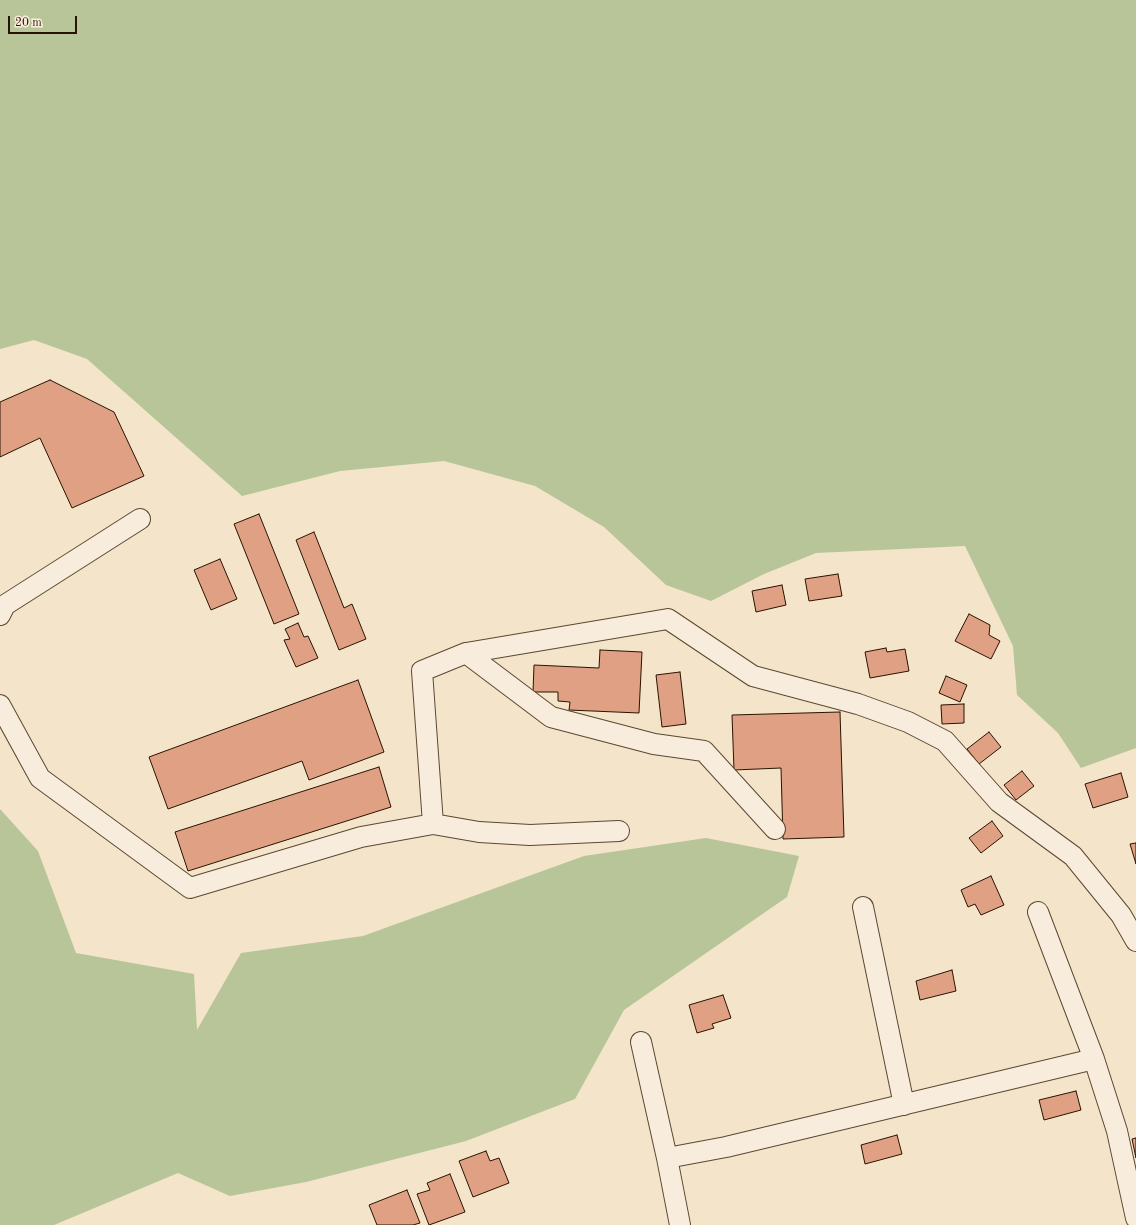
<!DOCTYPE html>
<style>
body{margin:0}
#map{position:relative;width:1136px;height:1225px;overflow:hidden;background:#f4e4c9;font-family:"Old Standard TT",serif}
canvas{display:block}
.scale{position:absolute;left:8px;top:16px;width:69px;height:18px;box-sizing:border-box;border:2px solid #291300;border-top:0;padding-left:5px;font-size:12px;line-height:14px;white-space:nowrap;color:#291300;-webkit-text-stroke:3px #f8eddc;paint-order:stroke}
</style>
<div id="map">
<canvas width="1136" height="1225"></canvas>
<div class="scale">20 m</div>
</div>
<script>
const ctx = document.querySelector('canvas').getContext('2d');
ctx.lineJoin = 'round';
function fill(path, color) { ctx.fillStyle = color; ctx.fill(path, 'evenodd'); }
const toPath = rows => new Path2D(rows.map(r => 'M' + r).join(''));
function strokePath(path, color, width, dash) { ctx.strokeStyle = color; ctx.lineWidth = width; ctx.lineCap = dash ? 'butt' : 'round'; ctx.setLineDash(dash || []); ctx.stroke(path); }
const green = toPath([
 [0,0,1136,0,1136,748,1081,768,1058,733,1017,695,1013,646,965,546,816,553,764,574,711,601,666,585,604,527,535,486,444,461,340,471,242,496,87,359,34,340,0,349],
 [0,809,38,851,76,953,194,974,197,1030,241,953,363,936,584,856,706,838,799,856,787,897,624,1010,575,1099,466,1141,306,1182,230,1196,178,1173,54,1225,0,1225]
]);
const building = toPath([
 [50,380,114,412,144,476,72,508,40,438,0,457,0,402,50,380],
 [259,514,299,614,274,624,234,524,259,514],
 [314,532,344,608,352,604,366,639,339,650,296,540,314,532],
 [220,559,237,599,211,610,194,570,220,559],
 [838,574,842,596,809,601,805,579,838,574],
 [782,585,786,605,756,612,752,591,782,585],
 [969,614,990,625,989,635,1000,641,991,659,955,641,969,614],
 [298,623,304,637,308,636,318,658,296,667,284,640,290,639,285,629,298,623],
 [886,648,887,652,905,649,909,671,870,678,865,652,886,648],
 [600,650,642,652,639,713,569,710,570,702,558,701,558,692,533,692,534,665,599,668,600,650],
 [680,672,686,724,662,727,656,675,680,672],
 [946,676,967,685,960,702,939,693,946,676],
 [358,680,384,752,309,780,302,761,168,809,149,757,358,680],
 [964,704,964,723,942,724,941,705,964,704],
 [840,712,844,837,783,839,781,768,734,770,732,715,840,712],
 [989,732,1001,747,979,764,967,749,989,732],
 [379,767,391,807,188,871,175,832,379,767],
 [1022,771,1034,786,1016,800,1004,785,1022,771],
 [1121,773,1128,797,1093,808,1085,784,1121,773],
 [992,821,1003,836,981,853,969,838,992,821],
 [1136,843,1136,864,1130,844,1136,843],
 [991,876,1004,905,981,915,975,904,968,907,961,890,991,876],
 [952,970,956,991,920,1000,916,981,952,970],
 [723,995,731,1018,712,1024,714,1028,697,1033,689,1005,723,995],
 [1076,1091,1081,1110,1044,1120,1039,1100,1076,1091],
 [897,1135,902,1154,865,1164,861,1145,897,1135],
 [1136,1138,1136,1158,1132,1139,1136,1138],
 [486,1151,490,1161,499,1158,509,1183,473,1197,459,1161,486,1151],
 [450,1174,465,1212,429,1225,417,1194,430,1190,427,1183,450,1174],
 [407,1190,420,1223,413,1225,377,1225,369,1205,407,1190]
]);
const minor = toPath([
 [0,615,5,605,140,519],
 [466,653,551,717,654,744,704,751,775,829],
 [0,705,40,778,190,888,361,837,433,824,422,671,466,653,668,619,753,676,858,704,908,722,945,741,999,802,1073,856,1121,915,1136,941],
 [433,824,479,832,530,835,619,831],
 [863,907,904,1105],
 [1038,912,1094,1059],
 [641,1042,667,1158,680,1225],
 [667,1158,726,1147,1094,1059,1117,1131,1136,1218]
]);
fill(green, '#b8c599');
fill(building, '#dfa083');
strokePath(building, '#291300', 1);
strokePath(minor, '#5c4732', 22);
strokePath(minor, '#f8eddc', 20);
</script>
